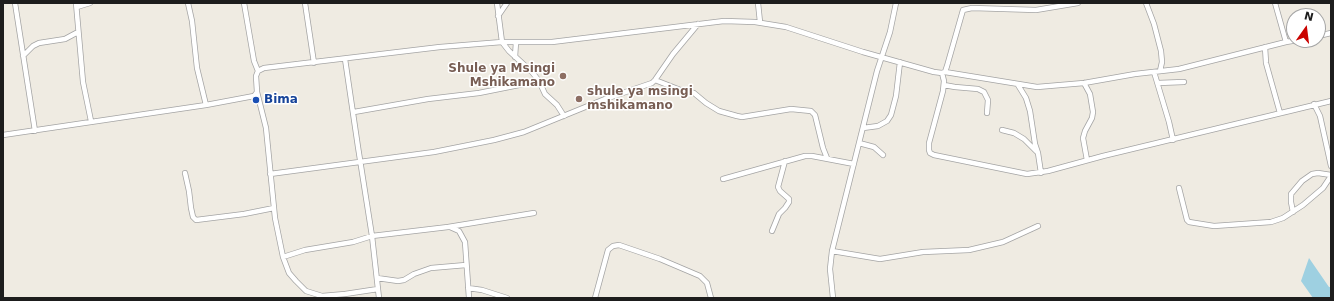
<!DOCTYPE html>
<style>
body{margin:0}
#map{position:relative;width:1334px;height:301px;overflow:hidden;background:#efebe2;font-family:"DejaVu Sans",sans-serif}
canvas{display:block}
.frame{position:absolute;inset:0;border:4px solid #1d1d1d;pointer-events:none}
.north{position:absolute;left:1286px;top:8px;width:40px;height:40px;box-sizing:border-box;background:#fff;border:1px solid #a5a5a5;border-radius:50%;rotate:14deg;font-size:11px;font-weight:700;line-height:16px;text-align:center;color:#1d1d1d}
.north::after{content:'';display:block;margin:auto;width:14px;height:18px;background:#ca0300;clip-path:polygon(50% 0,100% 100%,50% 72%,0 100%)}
</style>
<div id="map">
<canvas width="1334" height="301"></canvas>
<div class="frame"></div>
<div class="north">N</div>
</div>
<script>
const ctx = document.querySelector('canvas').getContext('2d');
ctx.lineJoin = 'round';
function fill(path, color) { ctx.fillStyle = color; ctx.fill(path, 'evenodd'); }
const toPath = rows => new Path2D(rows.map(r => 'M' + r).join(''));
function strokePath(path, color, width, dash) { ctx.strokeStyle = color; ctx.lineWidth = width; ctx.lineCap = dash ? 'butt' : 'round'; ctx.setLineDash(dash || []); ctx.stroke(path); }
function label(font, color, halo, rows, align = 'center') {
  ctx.font = font + ' "DejaVu Sans",sans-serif'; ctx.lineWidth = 3; ctx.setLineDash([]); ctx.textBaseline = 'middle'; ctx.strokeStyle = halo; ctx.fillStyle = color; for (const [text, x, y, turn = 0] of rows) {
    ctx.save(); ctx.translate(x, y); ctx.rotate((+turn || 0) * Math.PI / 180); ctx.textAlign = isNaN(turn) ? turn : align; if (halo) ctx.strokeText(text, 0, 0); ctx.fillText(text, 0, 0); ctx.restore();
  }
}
const water = toPath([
 [1309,258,1329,287,1331,287,1331,298,1313,298,1301,281]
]);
const minor = toPath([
 [15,3,35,131],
 [76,3,83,82,91,121],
 [188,3,192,21,197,68,206,105],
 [244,3,254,61,258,71],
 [305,3,314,63],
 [497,3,502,42,509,51,532,72,539,81,545,94,557,105,564,116],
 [758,3,760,22],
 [1146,3,1154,24,1161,51,1162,62,1160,71],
 [1275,3,1286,42],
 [77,7,90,3],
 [498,16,507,3],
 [1318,36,1331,33],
 [1265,47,1266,63,1280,113],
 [23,56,33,46,39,43,65,39,78,32],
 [515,57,516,42],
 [345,59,358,147,372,236,379,298],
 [945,72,1037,87,1084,83,1135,74,1179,69,1286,42,1298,40],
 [1154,72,1169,122,1173,140],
 [942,73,944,81,943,91,929,143,929,150,930,153,934,155,1027,174,1048,171,1103,156,1331,101],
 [655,80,683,91,694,93,706,103,719,111,737,116,742,117,791,109,811,111,815,115,823,148,827,158],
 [1084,83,1090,94,1093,112,1092,118,1085,131,1083,138,1087,160],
 [1158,83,1184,82],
 [944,85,955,87,978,89,984,92,988,100,987,113],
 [1018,85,1026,98,1030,111,1035,144,1038,153,1041,173],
 [257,92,266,128,275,218,283,257,289,273,296,281,306,291,322,296,345,294,378,289],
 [1314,104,1320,116,1331,166],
 [354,112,428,99,479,93,539,81],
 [863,128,878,126,887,121,891,115,896,96,900,62],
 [1002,130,1014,133,1024,139,1037,152],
 [3,135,206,105,254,96,257,92,256,76,258,71,264,68,440,47,502,42,552,42,724,21,755,22,786,27,863,52,934,72,942,73,945,72,947,66,963,10,972,8,1036,10,1078,3],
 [859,143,874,147,883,155],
 [185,173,189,191,191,208,193,217,196,220,244,214,274,208],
 [270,174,434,152,494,140,524,132,605,99,652,83,655,80,673,54,698,24],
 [723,179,805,156,812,156,854,164],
 [1179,188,1187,220,1189,222,1214,226,1271,222,1283,218,1303,205,1323,188,1331,176],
 [1293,212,1291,202,1291,194,1302,181,1312,174,1318,173,1331,175],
 [450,227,459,231,465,242,469,298],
 [772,231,779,214,785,208,789,202,789,199,780,191,778,187,785,161],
 [832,251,880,259,923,252,969,250,1003,242,1038,226],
 [283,257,305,250,353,242,372,236,448,227,534,213],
 [377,278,398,281,404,280,414,274,431,268,466,265],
 [468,288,482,290,507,298],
 [595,298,608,250,613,246,619,245,660,259,700,276,707,283,711,298],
 [833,298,830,269,832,251,877,71,890,32,896,3]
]);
const markers = [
 [563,76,4,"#8d6e63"],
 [579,99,4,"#8d6e63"],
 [256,100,4,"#1a4fb4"]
];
const educationNames = [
 ["Shule ya Msingi",555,69],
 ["Mshikamano",555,83],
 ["shule ya msingi",587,92,"left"],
 ["mshikamano",587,106,"left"]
];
const transitNames = [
 ["Bima",264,100]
];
fill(water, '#9ed0e1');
strokePath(minor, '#a4a4a4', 6);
strokePath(minor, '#fff', 4.5);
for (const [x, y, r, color] of markers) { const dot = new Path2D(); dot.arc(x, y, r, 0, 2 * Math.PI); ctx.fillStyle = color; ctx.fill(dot); strokePath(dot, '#fff', 1.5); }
label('bold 12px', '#785e54', '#fff', educationNames, 'right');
label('bold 12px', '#164399', '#fff', transitNames, 'left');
</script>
